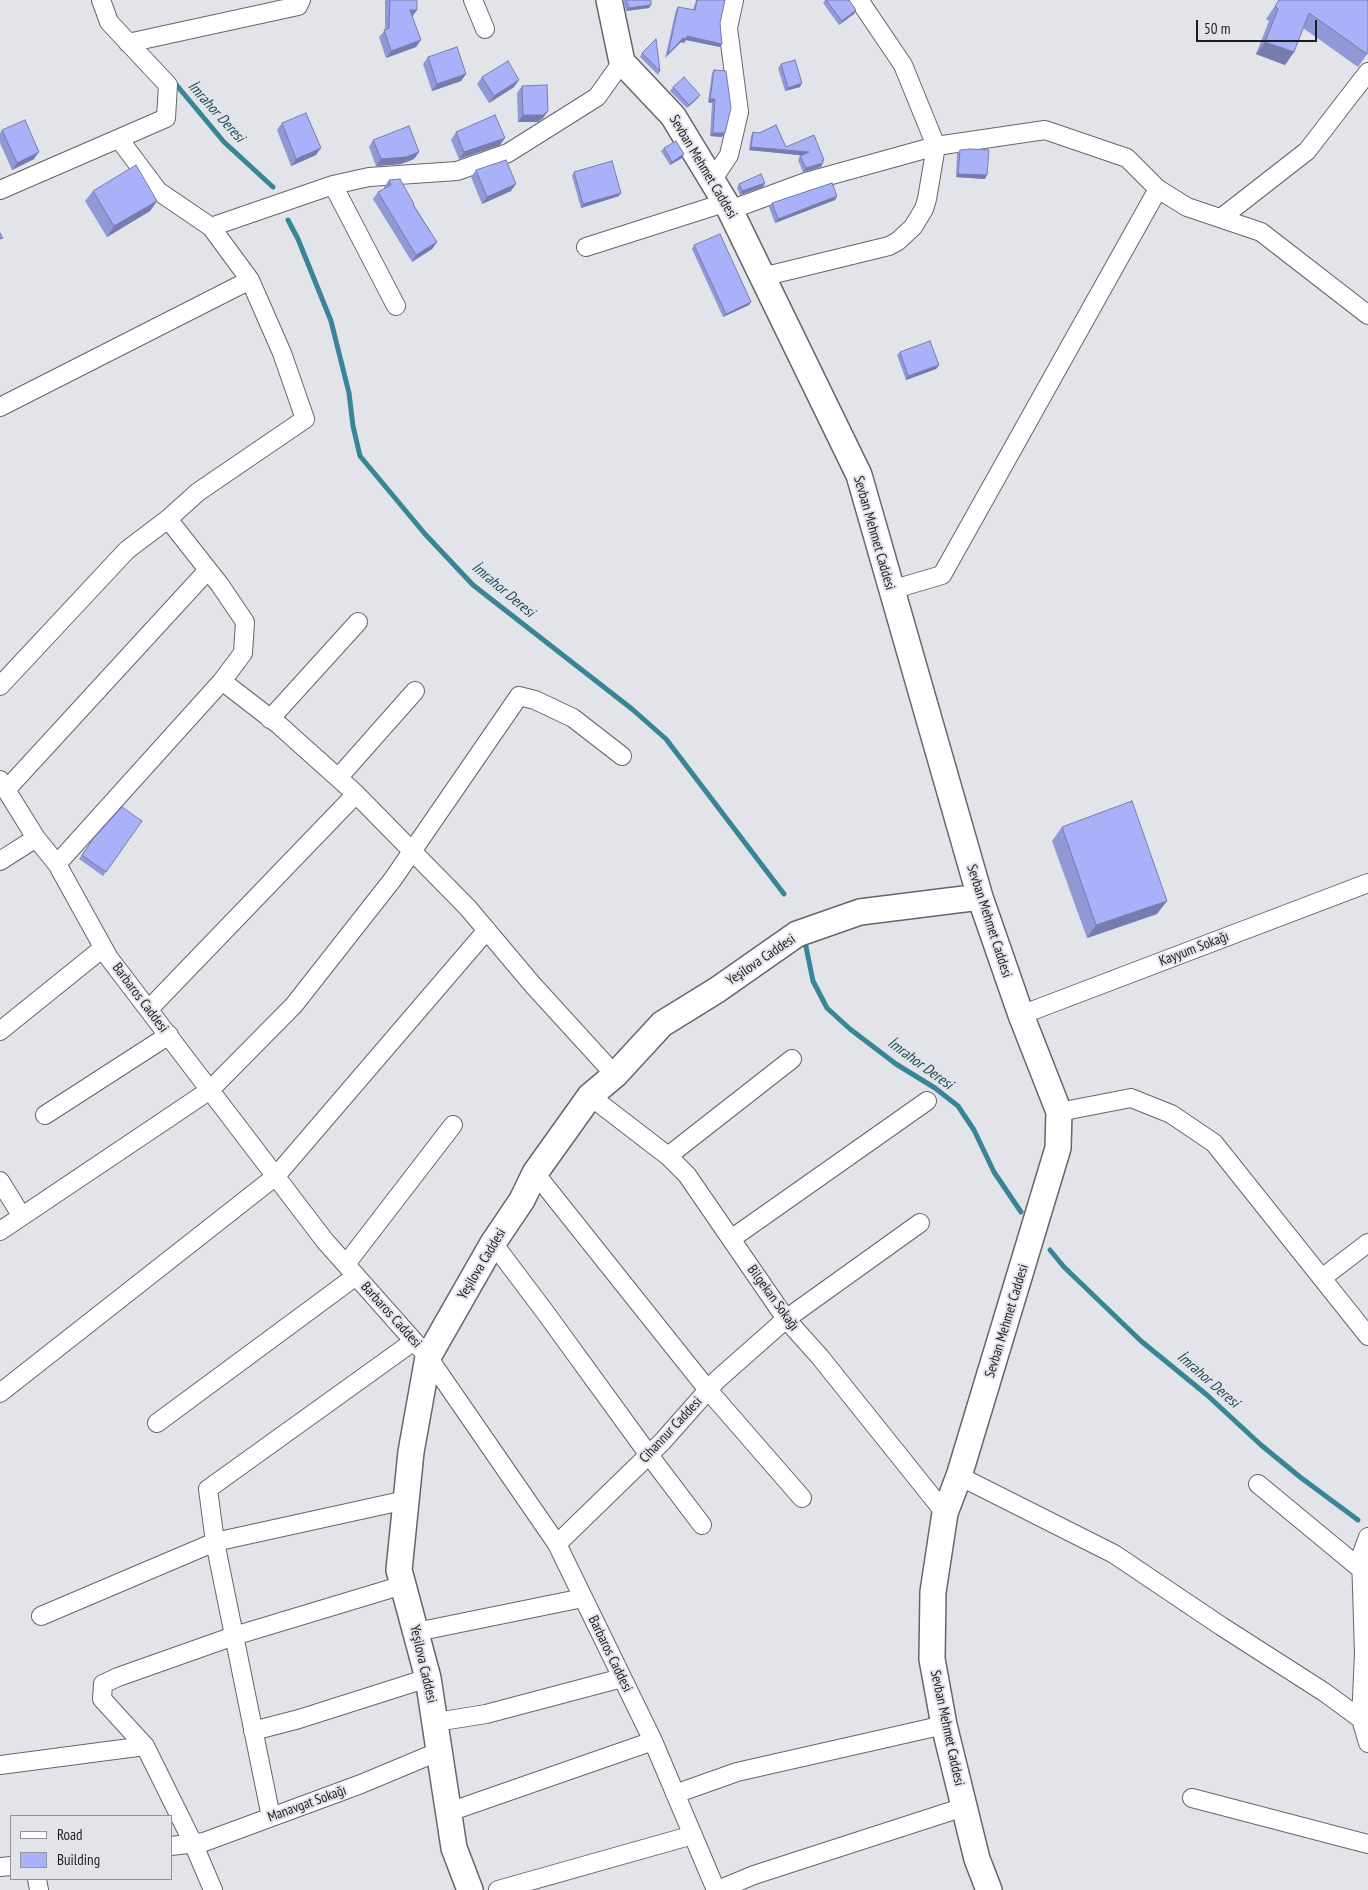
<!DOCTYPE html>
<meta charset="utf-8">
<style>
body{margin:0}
#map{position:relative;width:1368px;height:1890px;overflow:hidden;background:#e3e4ea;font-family:"PT Sans Narrow",sans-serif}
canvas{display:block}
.legend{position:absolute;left:10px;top:1815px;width:162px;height:65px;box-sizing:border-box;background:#e3e4ea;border:1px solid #939499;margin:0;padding:6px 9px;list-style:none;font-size:15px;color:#1c1d1f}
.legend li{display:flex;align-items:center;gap:10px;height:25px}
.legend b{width:25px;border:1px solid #939499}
.scale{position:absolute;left:1196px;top:20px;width:121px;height:22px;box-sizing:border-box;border:2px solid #1c1d1f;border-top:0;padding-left:6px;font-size:15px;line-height:18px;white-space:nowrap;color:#1c1d1f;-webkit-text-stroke:4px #e3e4ea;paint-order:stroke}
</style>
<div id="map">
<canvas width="1368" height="1890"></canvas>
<ul class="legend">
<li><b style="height:6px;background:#fff"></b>Road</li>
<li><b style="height:14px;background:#a9b1f9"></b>Building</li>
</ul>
<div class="scale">50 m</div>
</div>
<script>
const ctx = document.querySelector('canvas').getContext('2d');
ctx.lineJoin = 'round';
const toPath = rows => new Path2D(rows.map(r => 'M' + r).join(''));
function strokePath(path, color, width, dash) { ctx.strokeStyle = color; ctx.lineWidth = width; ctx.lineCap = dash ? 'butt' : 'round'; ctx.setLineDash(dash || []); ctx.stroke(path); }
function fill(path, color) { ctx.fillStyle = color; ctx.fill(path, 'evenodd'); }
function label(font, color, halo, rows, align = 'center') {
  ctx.font = font + ' "PT Sans Narrow",sans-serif'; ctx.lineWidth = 4; ctx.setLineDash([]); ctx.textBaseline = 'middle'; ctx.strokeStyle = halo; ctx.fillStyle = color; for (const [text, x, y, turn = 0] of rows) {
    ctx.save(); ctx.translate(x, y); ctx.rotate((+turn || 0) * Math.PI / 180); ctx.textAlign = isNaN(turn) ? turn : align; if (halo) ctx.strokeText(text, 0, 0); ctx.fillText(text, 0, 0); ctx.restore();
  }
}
const stream = toPath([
 [174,82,224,142,273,187],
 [288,220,298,239,331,321,349,393,353,426,360,456,425,534,473,585,632,709,666,739,784,894],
 [805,942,813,981,827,1008,850,1029,896,1064,935,1088,958,1106,974,1130,994,1172,1021,1212],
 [1050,1250,1064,1267,1141,1341,1207,1395,1261,1445,1300,1477,1358,1520]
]);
const street = toPath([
 [473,0,485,29],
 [128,43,298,6,301,0],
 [711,182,729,155,739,112,728,28,734,0],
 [333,185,396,306],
 [0,190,166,118,168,85,109,22,101,0],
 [730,210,806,182,936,146,1045,130,1127,158,1158,189,1187,207,1261,232,1368,315],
 [1221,218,1307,151,1368,72],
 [211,227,333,185,369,177,457,171,508,153,597,97,622,62],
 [586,247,724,203],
 [762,277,889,246,898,241,913,227,924,209,927,199,936,146,903,65,859,0],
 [0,407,250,280],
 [168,519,220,585,245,622,243,653,222,681],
 [891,590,942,575,1158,189],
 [0,686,127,550,168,519,198,492,305,419,282,353,250,280,211,227,158,191,119,139],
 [270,719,358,622],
 [338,778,415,691],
 [0,780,36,838,57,864,109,958,325,1241,428,1357,557,1544,653,1741,716,1890],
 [6,790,208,570],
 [0,861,36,838],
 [57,864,222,681,279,725,356,794,468,908,532,984,615,1075],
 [149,1009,356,794],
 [1021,1015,1368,883],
 [0,1031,103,948],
 [590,1096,668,1156,687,1175,786,1319,820,1357,945,1513],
 [1059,1112,1131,1098,1171,1114,1214,1143,1368,1336],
 [45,1115,169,1035],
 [668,1156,792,1059],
 [535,1173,708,1390,802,1498],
 [0,1181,21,1215],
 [0,1231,210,1090,294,1005,393,879,519,696,535,700,573,718,622,756],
 [731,1239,927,1101],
 [493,1243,545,1312,649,1455,702,1525],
 [346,1264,453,1125],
 [1322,1278,1368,1243],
 [0,1393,276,1176,487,930],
 [157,1423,356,1276],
 [959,1476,1114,1554,1221,1626,1324,1692,1361,1719,1368,1719],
 [1258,1484,1362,1570],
 [1368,1537,1361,1556,1364,1654,1361,1719,1368,1743],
 [557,1544,662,1442,717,1380,786,1319,920,1223],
 [41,1616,215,1542,406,1500],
 [416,1632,583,1598],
 [436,1722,486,1714,622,1678],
 [253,1731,299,1719,428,1678],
 [0,1765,145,1746],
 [675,1794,737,1772,944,1725],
 [1192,1798,1368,1844],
 [449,1812,653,1741],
 [271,1817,215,1542,208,1489,414,1341],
 [171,1846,204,1842,361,1784,440,1751],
 [0,1867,11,1866],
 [37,1879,39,1890],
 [213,1890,193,1843,145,1746,102,1699,103,1684,118,1677,234,1636,403,1585],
 [498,1890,693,1835],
 [718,1890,754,1875,964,1807]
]);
const secondary = toPath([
 [609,0,622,62,673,116,730,210,859,475,980,897,1021,1015,1059,1112,1058,1148,959,1476,945,1513,933,1592,932,1659,944,1725,977,1859,989,1890],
 [470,1890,454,1848,428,1678,399,1570,411,1452,428,1357,493,1243,522,1200,535,1173,590,1096,615,1075,662,1024,717,990,797,934,860,912,980,897]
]);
const wall = toPath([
 [385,0,417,0,412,17,416,47,386,58,379,37,385,30],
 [623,0,651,0,649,8,626,11],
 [696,0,725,0,720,23,720,47,686,40,684,43,681,42,665,58,676,10,678,7,693,10],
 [825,0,849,0,854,14,839,25,823,3],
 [1279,0,1368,0,1368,53,1358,67,1303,28,1294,52,1285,65,1256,54,1269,21,1266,19],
 [642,53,660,71,658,75,640,57],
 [428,57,466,74,461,81,432,91,423,64],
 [781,64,800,87,785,91,778,68],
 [714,70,722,137,710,136,712,103,708,102,712,73],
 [482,77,519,80,514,87,489,103,477,84],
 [522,86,548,111,543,118,538,122,518,122,517,93],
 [673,87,698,98,687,108,670,91],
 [282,123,316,155,291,166,277,130],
 [2,130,34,159,12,170,0,143,0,133],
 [456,132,500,145,459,159,451,140],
 [753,132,759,133,786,147,824,160,821,167,803,172,798,160,800,156,802,155,749,150,751,136],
 [373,140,419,152,414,159,401,164,376,166,369,147],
 [664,148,682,158,670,165,661,151],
 [960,150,985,179,956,177,957,154],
 [476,170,511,191,482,204,471,177],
 [574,172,619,196,581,208,572,176],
 [389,180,414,205,437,242,432,249,412,262,373,199,378,192,384,189,384,187],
 [765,183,763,187,740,195,737,188,739,184],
 [93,191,157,201,150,211,107,237,85,201],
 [837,196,835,200,775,223,769,207,772,203],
 [694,245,749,305,723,317,692,249],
 [900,352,939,365,936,369,906,380,897,355],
 [142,821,103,876,79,859,93,839],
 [1062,827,1157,914,1087,938,1052,841]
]);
const shadedWall = toPath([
 [651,5,649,8,626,11,629,8],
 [410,10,417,10,412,17],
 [856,10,854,14,839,25,842,21],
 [687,36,722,44,720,47,686,40,684,43,681,42,665,58,683,38],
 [421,40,416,47,386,58,391,51],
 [1265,42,1294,52,1285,65,1256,54],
 [466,74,461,81,432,91,437,84],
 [519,80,514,87,489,103,494,96],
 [802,83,800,87,785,91,788,88],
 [700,95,698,98,687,108,689,105],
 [710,99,715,99,712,103,708,102],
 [548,111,543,118,538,122,518,122,523,115],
 [713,133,725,133,722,137,710,136],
 [505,138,500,145,459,159,464,152],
 [751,147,809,152,807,156,749,150],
 [321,148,316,155,291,166,296,159],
 [39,152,34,159,12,170,17,163],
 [419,152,414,159,401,164,376,166,381,159],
 [684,154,682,158,670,165,672,162],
 [823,163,821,167,803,172,806,168],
 [958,174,987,175,985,179,956,177],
 [765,183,763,187,740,195,742,191],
 [516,184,511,191,482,204,487,197],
 [621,193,619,196,581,208,583,204],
 [837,196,835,200,775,223,778,219],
 [157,201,150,211,107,237,114,226],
 [437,242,432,249,412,262,416,255],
 [751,302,749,305,723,317,726,314],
 [939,365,936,369,906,380,908,376],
 [1167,901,1157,914,1087,938,1096,925]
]);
const building = toPath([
 [390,0,417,0,417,10,410,10,421,40,391,51,384,30,389,28,390,0],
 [626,0,651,0,651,5,629,8,626,0],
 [697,0,725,0,720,23,722,44,687,36,686,39,683,38,668,54,678,7,695,10,697,0],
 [826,0,849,0,856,10,842,21,826,0],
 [1279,0,1368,0,1368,53,1367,54,1309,13,1294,52,1265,42,1278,9,1275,6,1279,0],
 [656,39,660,71,642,53,656,39],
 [457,47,466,74,437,84,428,57,457,47],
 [795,60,802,83,788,88,781,64,795,60],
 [508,61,519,80,494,96,482,77,508,61],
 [714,70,726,71,731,108,725,133,713,133,715,99,710,99,714,70],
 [684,77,700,95,689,105,673,87,684,77],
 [547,85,548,111,543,115,523,115,522,86,547,85],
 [306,113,321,148,296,159,282,123,306,113],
 [495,115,505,138,464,152,456,132,495,115],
 [25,120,39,152,17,163,2,130,25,120],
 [776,125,786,147,814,135,824,160,822,160,823,163,806,168,800,156,809,152,751,147,753,132,759,133,776,125],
 [409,126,419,152,406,157,381,159,373,140,409,126],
 [676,141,684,154,672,162,664,148,676,141],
 [970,149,989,150,987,175,958,174,960,150,970,149],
 [506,160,516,184,487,197,476,170,506,160],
 [612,161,621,193,583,204,574,172,612,161],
 [136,165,157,201,114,226,93,191,136,165],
 [761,174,765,183,742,191,739,184,761,174],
 [400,179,414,204,413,205,437,242,416,255,378,192,391,185,389,180,400,179],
 [832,183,837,196,778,219,772,203,832,183],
 [0,233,3,238,0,239,0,233],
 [720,234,751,302,726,314,694,245,720,234],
 [930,341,939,365,908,376,900,352,930,341],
 [1132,801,1167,901,1096,925,1062,827,1132,801],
 [122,807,142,821,106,872,82,855,93,839,122,807]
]);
const streetNames = [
 ["Sevban Mehmet Caddesi",703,167,59],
 ["Sevban Mehmet Caddesi",874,533,74],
 ["Sevban Mehmet Caddesi",989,921,72],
 ["Kayyum Sokağı",1194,949,-21],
 ["Yeşilova Caddesi",761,960,-34],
 ["Barbaros Caddesi",140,998,53],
 ["Yeşilova Caddesi",482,1264,-59],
 ["Bilgekan Sokağı",773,1298,54],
 ["Barbaros Caddesi",391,1315,48],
 ["Sevban Mehmet Caddesi",1007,1321,-73],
 ["Cihannur Caddesi",671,1430,-47],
 ["Barbaros Caddesi",610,1654,64],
 ["Yeşilova Caddesi",423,1664,77],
 ["Sevban Mehmet Caddesi",947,1728,78],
 ["Manavgat Sokağı",307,1804,-20]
];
const waterNames = [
 ["İmrahor Deresi",216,112,48],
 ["İmrahor Deresi",503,590,40],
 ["İmrahor Deresi",920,1064,36],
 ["İmrahor Deresi",1208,1380,41]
];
strokePath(stream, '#388597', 5);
strokePath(street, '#65666b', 20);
strokePath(secondary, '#65666b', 28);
strokePath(street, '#fff', 18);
strokePath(secondary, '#fff', 25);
fill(wall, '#9198d6');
fill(shadedWall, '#767cae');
fill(building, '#a9b1f9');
strokePath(building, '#767cae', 1);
label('14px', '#1c1d1f', '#e3e4ea', streetNames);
label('italic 15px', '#1c4b56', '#e3e4ea', waterNames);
</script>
